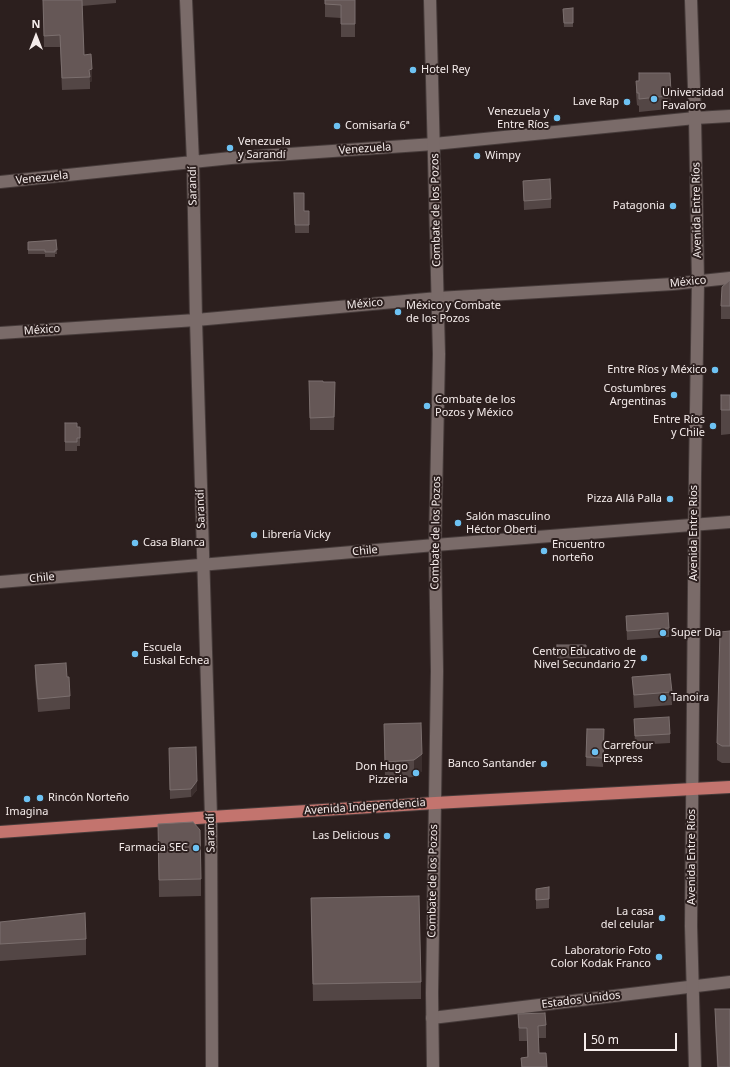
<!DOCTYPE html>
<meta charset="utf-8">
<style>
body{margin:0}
#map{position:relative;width:730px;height:1067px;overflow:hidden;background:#2c1f1e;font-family:"Noto Sans",sans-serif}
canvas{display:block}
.north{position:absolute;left:16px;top:16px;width:40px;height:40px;-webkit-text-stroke:3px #2c1f1e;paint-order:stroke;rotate:0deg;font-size:11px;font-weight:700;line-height:16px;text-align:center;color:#f5eceb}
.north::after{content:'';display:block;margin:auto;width:14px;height:18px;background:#f5eceb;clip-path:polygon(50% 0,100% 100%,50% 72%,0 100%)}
.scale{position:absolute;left:584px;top:1033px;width:93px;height:18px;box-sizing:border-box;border:2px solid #f5eceb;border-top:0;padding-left:5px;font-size:12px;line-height:14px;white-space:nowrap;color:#f5eceb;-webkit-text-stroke:3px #2c1f1e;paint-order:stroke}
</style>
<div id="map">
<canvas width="730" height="1067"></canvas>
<div class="north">N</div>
<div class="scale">50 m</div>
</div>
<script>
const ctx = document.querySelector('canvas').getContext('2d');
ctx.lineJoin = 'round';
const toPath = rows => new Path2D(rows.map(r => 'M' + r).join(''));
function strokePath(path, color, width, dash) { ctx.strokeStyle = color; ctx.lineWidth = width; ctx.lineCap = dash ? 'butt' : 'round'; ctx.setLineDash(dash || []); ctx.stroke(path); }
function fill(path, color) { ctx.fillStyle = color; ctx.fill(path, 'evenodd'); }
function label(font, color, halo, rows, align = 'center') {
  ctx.font = font + ' "Noto Sans",sans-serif'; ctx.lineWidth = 4; ctx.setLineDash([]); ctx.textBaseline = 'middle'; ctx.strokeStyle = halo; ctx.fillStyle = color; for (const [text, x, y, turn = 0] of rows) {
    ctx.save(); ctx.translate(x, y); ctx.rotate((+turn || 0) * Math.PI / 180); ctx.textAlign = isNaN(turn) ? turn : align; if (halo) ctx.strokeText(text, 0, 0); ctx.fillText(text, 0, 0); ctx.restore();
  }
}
const minor = toPath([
 [186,0,193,162,196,320,211,817,212,1067],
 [0,182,231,158,434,144,695,118,730,116],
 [0,333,196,320,438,298,673,284,730,278],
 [0,582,435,545,730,522],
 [432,1018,730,982]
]);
const tertiary = toPath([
 [430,0,439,354,435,545,437,671,432,993,433,1067]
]);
const secondary = toPath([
 [691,0,695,118,698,282,695,475,691,926,695,1067]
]);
const primary = toPath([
 [0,832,211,817,435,803,730,787]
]);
const wall = toPath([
 [43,0,116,0,116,3,82,6,84,55,92,81,90,82,90,89,62,90,60,47,44,47],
 [325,0,355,0,355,37,341,37,341,18,325,17],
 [573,8,573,27,564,27,563,9],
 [639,73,670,73,671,106,668,109,639,112,639,106,637,105,636,94,636,81,639,81],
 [523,181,551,199,551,208,524,210],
 [294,193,304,211,309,211,309,233,295,233],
 [56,240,57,254,55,254,55,257,45,257,45,254,28,254,28,242],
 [730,280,730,319,721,319,721,306],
 [309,381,323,382,335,395,334,430,310,430],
 [721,395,730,395,730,434,721,435],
 [65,423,77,427,80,427,80,446,77,446,77,451,65,451],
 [626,616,669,628,669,637,627,640],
 [730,631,730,763,722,763,717,760,717,743],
 [557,645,586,645,586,658,557,659],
 [35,665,70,696,70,709,38,712,35,678],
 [632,677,672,692,672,705,634,708],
 [634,719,670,734,670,743,635,745],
 [421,723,422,771,414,777,385,779,384,724],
 [587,729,604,729,603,767,586,766],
 [169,748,197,790,191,797,170,799],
 [158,824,201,879,201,896,159,897],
 [536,889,549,899,549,908,536,909],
 [311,898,421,982,421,999,313,1001],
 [0,922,86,939,86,955,0,961],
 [715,1009,730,1067,717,1067,715,1022],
 [518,1014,546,1025,546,1038,538,1038,539,1053,547,1067,521,1067,521,1058,527,1057,527,1041,519,1041]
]);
const shadedWall = toPath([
 [92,69,92,81,90,82,89,70],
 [671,93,671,106,668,109,668,96],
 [422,754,422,771,414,777,414,760],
 [197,781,197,790,191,797,191,789]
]);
const building = toPath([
 [43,0,82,0,84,55,91,54,92,69,89,70,90,77,62,78,60,35,44,36,43,0],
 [325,0,355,0,355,24,341,24,341,5,325,4,325,0],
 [573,8,573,23,564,23,563,9,573,8],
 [639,73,670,73,671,93,668,96,639,99,639,93,637,93,636,81,639,81,639,73],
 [550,179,551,199,524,201,523,181,550,179],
 [294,193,304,193,304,211,309,211,309,225,295,225,294,193],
 [56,240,57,250,55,250,55,252,45,252,45,250,28,250,28,242,56,240],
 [730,280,730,306,721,306,722,287,730,280],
 [309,381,323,381,323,382,335,382,334,417,310,418,309,381],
 [721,395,730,395,730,410,721,410,721,395],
 [65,423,77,423,77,427,80,427,80,438,77,438,77,442,65,442,65,423],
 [668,613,669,628,627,631,626,616,668,613],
 [730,631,730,746,722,746,717,743,720,632,730,631],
 [557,645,586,645,586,654,557,655,557,645],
 [66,663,67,677,69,677,70,696,38,699,35,665,66,663],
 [670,674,672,692,634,695,632,677,670,674],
 [669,717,670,734,635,736,634,719,669,717],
 [421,723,422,754,414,760,385,762,384,724,421,723],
 [587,729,604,729,603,758,586,757,587,729],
 [196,747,197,781,191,789,170,790,169,748,196,747],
 [193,822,200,830,201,879,159,880,158,824,193,822],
 [549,887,549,899,536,900,536,889,549,887],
 [419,896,421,982,313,984,311,898,419,896],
 [85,913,86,939,0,944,0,922,85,913],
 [715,1009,730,1009,730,1067,718,1067,715,1009],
 [545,1013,546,1025,538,1026,539,1053,546,1053,547,1067,522,1067,521,1058,528,1057,527,1028,519,1028,518,1014,545,1013]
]);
const markers = [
 [413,70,4,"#6dc2f3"],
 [654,99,4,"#6dc2f3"],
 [627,102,4,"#6dc2f3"],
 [557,118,4,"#6dc2f3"],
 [337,126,4,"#6dc2f3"],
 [230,148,4,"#6dc2f3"],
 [477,156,4,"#6dc2f3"],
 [673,206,4,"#6dc2f3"],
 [398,312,4,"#6dc2f3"],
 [715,370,4,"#6dc2f3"],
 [674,395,4,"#6dc2f3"],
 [427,406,4,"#6dc2f3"],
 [713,426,4,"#6dc2f3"],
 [670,499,4,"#6dc2f3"],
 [458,523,4,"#6dc2f3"],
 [254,535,4,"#6dc2f3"],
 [135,543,4,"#6dc2f3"],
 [544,551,4,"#6dc2f3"],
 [663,633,4,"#6dc2f3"],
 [135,654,4,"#6dc2f3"],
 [644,658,4,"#6dc2f3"],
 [663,698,4,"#6dc2f3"],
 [595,752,4,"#6dc2f3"],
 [544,764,4,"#6dc2f3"],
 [416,773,4,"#6dc2f3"],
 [40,798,4,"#6dc2f3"],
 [27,799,4,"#6dc2f3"],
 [387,836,4,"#6dc2f3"],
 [196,848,4,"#6dc2f3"],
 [662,918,4,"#6dc2f3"],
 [659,957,4,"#6dc2f3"]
];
const poiNames = [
 ["Hotel Rey",421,70],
 ["Universidad",662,93],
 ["Favaloro",662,106],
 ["Lave Rap",619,102,"right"],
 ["Venezuela y",549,112,"right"],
 ["Entre Ríos",549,125,"right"],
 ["Comisaría 6ª",345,126],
 ["Venezuela",238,142],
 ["y Sarandí",238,155],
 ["Wimpy",485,156],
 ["Patagonia",665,206,"right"],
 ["México y Combate",406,306],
 ["de los Pozos",406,319],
 ["Entre Ríos y México",707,370,"right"],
 ["Costumbres",666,389,"right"],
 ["Argentinas",666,402,"right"],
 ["Combate de los",435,400],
 ["Pozos y México",435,413],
 ["Entre Ríos",705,420,"right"],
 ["y Chile",705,433,"right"],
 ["Pizza Allá Palla",662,499,"right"],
 ["Salón masculino",466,517],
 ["Héctor Oberti",466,530],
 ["Librería Vicky",262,535],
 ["Casa Blanca",143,543],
 ["Encuentro",552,545],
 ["norteño",552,558],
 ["Super Dia",671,633],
 ["Escuela",143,648],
 ["Euskal Echea",143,661],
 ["Centro Educativo de",636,652,"right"],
 ["Nivel Secundario 27",636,665,"right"],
 ["Tanoira",671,698],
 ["Carrefour",603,746],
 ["Express",603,759],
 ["Banco Santander",536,764,"right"],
 ["Don Hugo",408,767,"right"],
 ["Pizzeria",408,780,"right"],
 ["Rincón Norteño",48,798],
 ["Imagina",27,812,"center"],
 ["Las Delicious",379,836,"right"],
 ["Farmacia SEC",188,848,"right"],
 ["La casa",654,912,"right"],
 ["del celular",654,925,"right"],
 ["Laboratorio Foto",651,951,"right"],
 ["Color Kodak Franco",651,964,"right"]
];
const streetNames = [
 ["Venezuela",365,149,-4],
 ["Venezuela",42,178,-6],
 ["Sarandí",193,186,-91],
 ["Combate de los Pozos",436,210,-91],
 ["Avenida Entre Ríos",697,210,-91],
 ["México",688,282,-6],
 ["México",365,304,-5],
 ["México",42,330,-4],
 ["Sarandí",201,509,-92],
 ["Combate de los Pozos",436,533,-89],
 ["Avenida Entre Ríos",694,533,-90],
 ["Chile",365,551,-5],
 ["Chile",42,578,-5],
 ["Avenida Independencia",365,807,-4],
 ["Sarandí",211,833,-91],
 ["Avenida Entre Ríos",692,857,-90],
 ["Combate de los Pozos",433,881,-89],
 ["Estados Unidos",581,1000,-7]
];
strokePath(minor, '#463b3a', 14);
strokePath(tertiary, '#463b3a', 14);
strokePath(secondary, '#463b3a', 14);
strokePath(primary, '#463b3a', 14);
strokePath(minor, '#7a6b69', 12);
strokePath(tertiary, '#7a6b69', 12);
strokePath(secondary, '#7a6b69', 12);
strokePath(primary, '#c3746e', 12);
fill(wall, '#534645');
fill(shadedWall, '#3c2f2e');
fill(building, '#655756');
strokePath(building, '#7b6f6e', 1);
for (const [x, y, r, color] of markers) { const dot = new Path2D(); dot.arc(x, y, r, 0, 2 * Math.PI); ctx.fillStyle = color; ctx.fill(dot); strokePath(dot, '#2c1f1e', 1.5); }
label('11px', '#f5eceb', '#2c1f1e', poiNames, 'left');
label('11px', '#f5eceb', '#2c1f1e', streetNames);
</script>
